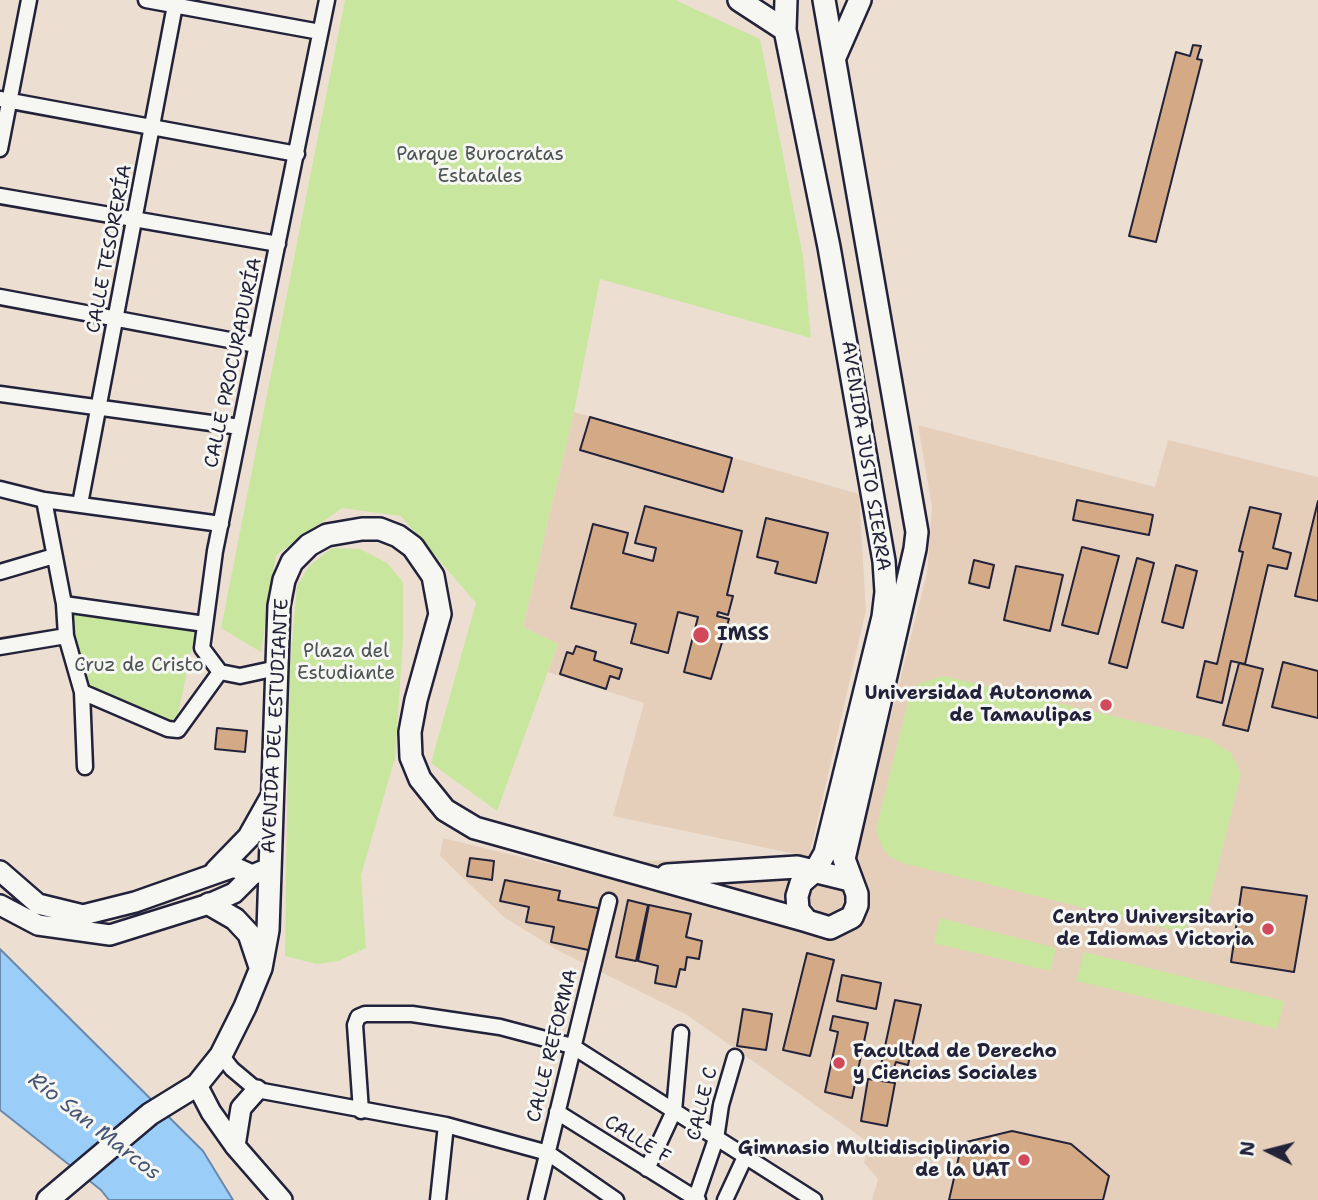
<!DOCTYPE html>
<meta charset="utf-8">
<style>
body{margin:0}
#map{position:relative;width:1318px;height:1200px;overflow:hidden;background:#ecdfd2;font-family:"Shantell Sans",sans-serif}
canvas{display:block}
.north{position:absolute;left:1234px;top:1116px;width:70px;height:70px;-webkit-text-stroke:5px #f6f6f2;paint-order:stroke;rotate:276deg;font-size:19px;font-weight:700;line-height:28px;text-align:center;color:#22223b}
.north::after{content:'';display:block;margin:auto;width:24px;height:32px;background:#22223b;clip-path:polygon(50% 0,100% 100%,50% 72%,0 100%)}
</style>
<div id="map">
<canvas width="1318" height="1200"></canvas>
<div class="north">N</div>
</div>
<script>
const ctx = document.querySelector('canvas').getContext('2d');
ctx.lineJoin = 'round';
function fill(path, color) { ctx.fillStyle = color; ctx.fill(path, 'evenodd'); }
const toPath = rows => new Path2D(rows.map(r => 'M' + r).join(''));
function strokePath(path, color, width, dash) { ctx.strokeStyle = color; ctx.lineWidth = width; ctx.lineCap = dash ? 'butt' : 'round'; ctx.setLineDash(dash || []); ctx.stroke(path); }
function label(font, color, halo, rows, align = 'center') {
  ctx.font = font + ' "Shantell Sans",sans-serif'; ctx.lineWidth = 6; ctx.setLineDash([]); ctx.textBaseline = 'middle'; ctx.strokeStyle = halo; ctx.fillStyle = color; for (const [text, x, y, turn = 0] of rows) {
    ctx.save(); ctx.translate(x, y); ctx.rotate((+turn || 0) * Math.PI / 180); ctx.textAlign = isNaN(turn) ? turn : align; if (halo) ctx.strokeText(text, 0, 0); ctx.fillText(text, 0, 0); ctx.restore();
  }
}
const built = toPath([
 [574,412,859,494,866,610,809,857,856,854,927,573,932,507,918,425,1155,487,1168,440,1318,477,1318,1200,872,1200,878,1179,864,1163,868,1142,687,1015,557,950,504,917,440,856,443,838,636,885,645,861,805,856,613,816,644,703,548,672,558,644,523,627]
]);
const green = toPath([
 [345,0,675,0,760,39,803,256,811,338,600,279,574,412,523,627,558,644,497,811,431,763,476,603,401,516,342,508,276,555,261,652,221,628],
 [332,548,360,549,387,563,403,582,403,640,395,758,361,875,366,948,338,961,317,964,285,956,289,677,297,586,309,566],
 [72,609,196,628,177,719,172,729,86,688,74,643],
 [944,676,1209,739,1231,753,1241,774,1207,911,1200,919,1181,930,1169,929,903,863,890,857,882,847,876,830,910,694,920,683],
 [940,918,1056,948,1050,971,934,943],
 [1084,952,1284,1001,1277,1029,1076,981]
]);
const water = toPath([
 [0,949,203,1151,233,1200,109,1200,101,1190,0,1110,0,949]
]);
const building = toPath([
 [1193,45,1201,46,1197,59,1202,60,1156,242,1129,236,1176,52,1190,56,1193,45],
 [590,417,732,458,723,492,580,450,590,417],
 [1077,500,1153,515,1149,535,1073,520,1077,500],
 [1318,501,1318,601,1295,596,1318,501],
 [645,506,742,531,727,595,733,596,728,615,718,612,717,616,729,619,711,679,684,672,698,617,678,612,668,653,631,643,636,624,571,608,593,524,628,533,623,553,653,561,656,548,635,543,645,506],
 [1250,507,1281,514,1273,548,1291,553,1287,569,1268,565,1245,664,1231,661,1222,703,1197,697,1205,661,1217,664,1243,552,1239,551,1250,507],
 [766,518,828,533,816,583,775,573,778,562,757,557,766,518],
 [1082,547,1119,556,1098,634,1062,625,1082,547],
 [1137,558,1154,563,1127,668,1109,663,1137,558],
 [974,560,994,565,989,588,969,583,974,560],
 [1176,565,1197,571,1183,628,1162,622,1176,565],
 [1016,566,1063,575,1050,631,1004,620,1016,566],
 [576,646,596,652,594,660,622,669,619,679,610,676,606,689,560,674,567,652,573,654,576,646],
 [1283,662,1318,671,1318,718,1272,707,1283,662],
 [1239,663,1263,669,1248,731,1223,725,1239,663],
 [217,728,247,731,245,752,215,749,217,728],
 [470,858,494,861,492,880,467,876,470,858],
 [505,880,560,891,558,900,602,909,593,951,551,942,554,927,526,922,529,907,500,901,505,880],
 [1242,887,1307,896,1294,972,1231,962,1242,887],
 [628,900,648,905,636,961,616,957,628,900],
 [649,905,691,914,686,937,702,941,699,959,687,957,685,970,680,969,676,987,655,983,658,966,638,961,649,905],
 [807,953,834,960,810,1056,783,1050,807,953],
 [842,975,881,983,876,1009,837,1001,842,975],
 [895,1000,921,1005,908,1065,896,1062,894,1068,881,1065,895,1000],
 [743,1009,772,1014,766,1050,737,1046,743,1009],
 [833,1016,868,1023,852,1098,825,1092,838,1032,830,1030,833,1016],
 [868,1079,895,1083,887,1126,861,1121,868,1079],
 [1012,1131,1071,1144,1109,1176,1103,1200,949,1200,962,1143,1012,1131]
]);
const minor = toPath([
 [146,0,320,32],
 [0,99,297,154],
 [0,149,29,0],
 [0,196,278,244],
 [0,297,256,345],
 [0,394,240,427],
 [0,489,44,500,221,524],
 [44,500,64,604,66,636,82,692,85,767],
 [80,504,176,0],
 [0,572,54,556],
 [64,604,205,624],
 [0,647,66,636],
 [277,668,240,676,220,672,202,648,215,551,327,0],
 [82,692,168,729,178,730,220,672],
 [221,1055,232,1069,257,1090,446,1125,548,1153,616,1200],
 [361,1111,355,1025,358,1017,365,1014,412,1014,500,1027,572,1046,814,1200],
 [557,1112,698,1200],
 [647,1169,674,1111,681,1033],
 [438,1200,446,1125],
 [536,1200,609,901],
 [695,1200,716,1139,721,1105,735,1057],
 [725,1200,745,1157]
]);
const secondary = toPath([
 [0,871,38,904,83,915,135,902,234,867,252,875],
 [0,905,38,925,110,935,209,904,234,893,252,875,269,868],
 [197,1085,211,1112,235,1146,282,1200],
 [235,1146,241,1108,257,1090]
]);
const primary = toPath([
 [739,0,785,30],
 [786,0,785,30,829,247,884,561,886,592,883,617,825,853,815,871,801,883,797,896,798,910,807,921,830,928,852,917,857,905,857,894,844,859,915,549,917,532,824,0],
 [835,57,860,0],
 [216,871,249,837,271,798],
 [667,875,797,867,850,880],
 [209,904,235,919,249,934,260,967],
 [48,1200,150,1114,197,1085,221,1055,245,1007,261,968,268,930,279,606,284,580,292,562,309,545,327,535,362,529,380,529,398,536,413,547,433,576,440,614,416,700,410,732,411,757,420,779,445,810,475,828,807,921]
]);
const markers = [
 [701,635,9,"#d1495b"],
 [1106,705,7,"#d1495b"],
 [1268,929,7,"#d1495b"],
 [839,1063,7,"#d1495b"],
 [1024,1160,7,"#d1495b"]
];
const parkNames = [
 ["Parque Burocratas",480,155],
 ["Estatales",480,177],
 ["Plaza del",346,652],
 ["Estudiante",346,674],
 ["Cruz de Cristo",139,666]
];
const streetNames = [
 ["CALLE TESORERÍA",110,249,-79],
 ["CALLE PROCURADURÍA",234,363,-78],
 ["AVENIDA JUSTO SIERRA",865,456,81],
 ["AVENIDA DEL ESTUDIANTE",276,726,-87],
 ["CALLE REFORMA",553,1046,-76],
 ["CALLE C",703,1104,-76],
 ["CALLE F",637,1140,32]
];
const poiNames = [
 ["IMSS",717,635,"left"],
 ["Universidad Autonoma",1092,694],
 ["de Tamaulipas",1092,716],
 ["Centro Universitario",1254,918],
 ["de Idiomas Victoria",1254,940],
 ["Facultad de Derecho",853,1052,"left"],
 ["y Ciencias Sociales",853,1074,"left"],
 ["Gimnasio Multidisciplinario",1010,1149],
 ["de la UAT",1010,1171]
];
const waterNames = [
 ["Río San Marcos",94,1127,38]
];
fill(built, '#e5cfbb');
fill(green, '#c8e69e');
fill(water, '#9acdf7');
strokePath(water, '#6a89ac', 2);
fill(building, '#d4aa86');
strokePath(building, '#22223b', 2);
strokePath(minor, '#22223b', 19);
strokePath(secondary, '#22223b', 24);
strokePath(primary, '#22223b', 26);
strokePath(minor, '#f6f6f2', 14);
strokePath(secondary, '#f6f6f2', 19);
strokePath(primary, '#f6f6f2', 21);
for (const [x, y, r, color] of markers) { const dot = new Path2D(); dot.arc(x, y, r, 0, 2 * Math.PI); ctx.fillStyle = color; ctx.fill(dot); strokePath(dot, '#f6f6f2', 2.5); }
label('19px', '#4c5354', '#f6f6f2', parkNames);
label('19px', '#22223b', '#f6f6f2', streetNames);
label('bold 19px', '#22223b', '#f6f6f2', poiNames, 'right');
label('italic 21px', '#465573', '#f6f6f2', waterNames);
</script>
